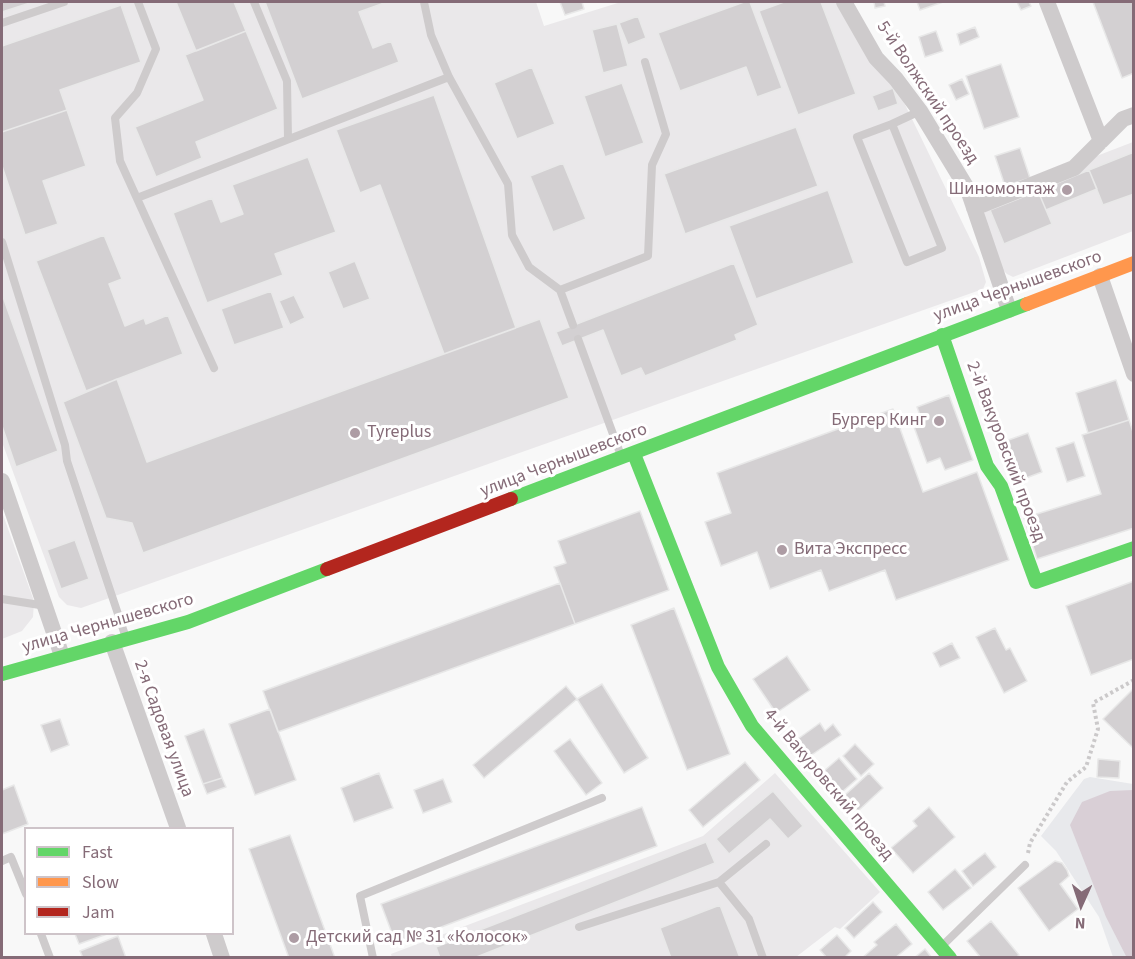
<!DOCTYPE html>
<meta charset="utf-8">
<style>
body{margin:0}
#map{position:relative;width:1135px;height:959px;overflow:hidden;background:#f8f8f8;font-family:"Source Sans 3",sans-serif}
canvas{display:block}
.frame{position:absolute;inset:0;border:3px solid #856b77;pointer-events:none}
.legend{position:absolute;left:24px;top:827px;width:210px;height:108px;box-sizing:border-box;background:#fff;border:2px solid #cec4c9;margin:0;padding:8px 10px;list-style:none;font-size:18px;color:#856b77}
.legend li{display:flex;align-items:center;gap:12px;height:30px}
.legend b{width:30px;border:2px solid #cec4c9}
.north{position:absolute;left:1051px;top:875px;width:60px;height:60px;-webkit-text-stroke:4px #fff;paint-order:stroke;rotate:183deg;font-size:16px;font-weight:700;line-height:24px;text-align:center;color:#856b77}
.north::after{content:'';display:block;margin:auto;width:21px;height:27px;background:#856b77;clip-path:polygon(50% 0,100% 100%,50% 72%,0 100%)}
</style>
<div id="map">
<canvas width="1135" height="959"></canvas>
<div class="frame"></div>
<ul class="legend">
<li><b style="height:8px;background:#63d668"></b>Fast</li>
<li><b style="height:8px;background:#ff974d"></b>Slow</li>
<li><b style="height:8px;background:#b3261e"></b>Jam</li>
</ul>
<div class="north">N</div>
</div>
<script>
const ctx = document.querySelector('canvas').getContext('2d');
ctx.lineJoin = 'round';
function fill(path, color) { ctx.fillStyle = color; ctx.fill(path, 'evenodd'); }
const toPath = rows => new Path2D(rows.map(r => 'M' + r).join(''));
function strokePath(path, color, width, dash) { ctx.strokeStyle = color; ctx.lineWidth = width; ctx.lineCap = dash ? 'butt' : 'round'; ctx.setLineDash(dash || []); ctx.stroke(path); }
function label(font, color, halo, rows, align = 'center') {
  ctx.font = font + ' "Source Sans 3",sans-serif'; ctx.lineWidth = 6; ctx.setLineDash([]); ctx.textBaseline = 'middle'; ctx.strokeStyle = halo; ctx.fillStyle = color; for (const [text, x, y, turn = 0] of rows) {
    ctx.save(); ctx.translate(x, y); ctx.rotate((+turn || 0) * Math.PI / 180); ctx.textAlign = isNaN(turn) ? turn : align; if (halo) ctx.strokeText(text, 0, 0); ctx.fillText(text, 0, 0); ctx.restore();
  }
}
const built = toPath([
 [2,2,536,2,544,26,621,2,837,2,896,86,979,257,986,282,983,289,81,608,67,605,59,597,2,442],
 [1133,142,1133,231,1013,277,1007,274,1001,268,984,214,986,208,1094,157],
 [2,512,34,601,33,617,22,631,2,639],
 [775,773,880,892,840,929,835,927,796,957,392,958,391,954,703,836]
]);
const green = toPath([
 [1090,777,1133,784,1133,957,1113,957,1099,917,1056,851,1041,836,1084,779]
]);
const water = toPath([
 [1133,790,1134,957,1127,958,1106,917,1070,825,1082,802,1110,791]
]);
const building = toPath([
 [2,2,33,2,2,12,2,2],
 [176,2,234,2,246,31,196,51,176,2],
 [265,2,387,2,359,12,373,48,391,41,399,62,302,99,265,2],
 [560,2,582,2,584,9,565,15,560,2],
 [744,2,750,2,782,88,757,97,746,67,680,91,658,33,744,2],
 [784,2,821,2,856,94,798,115,759,11,784,2],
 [874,2,884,2,885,6,875,8,874,2],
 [917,2,943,2,920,10,917,2],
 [1017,2,1029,2,1031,6,1021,10,1017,2],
 [1093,2,1134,2,1134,73,1122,78,1093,2],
 [121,5,141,62,60,90,67,110,2,132,2,46,121,5],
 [638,16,646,38,628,45,619,23,638,16],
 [617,24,628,66,603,73,592,30,617,24],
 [975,27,979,37,960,45,957,34,975,27],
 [246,31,278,109,196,142,202,158,156,177,135,127,203,100,185,55,246,31],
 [936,31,943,51,925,57,919,37,936,31],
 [1001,64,1019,117,984,129,966,76,1001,64],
 [532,67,555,124,517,139,494,83,532,67],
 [962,79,969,94,956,100,949,85,962,79],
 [622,83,644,143,605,157,584,96,622,83],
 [893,88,898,104,878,111,872,96,893,88],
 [434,95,516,328,444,354,380,185,360,193,336,130,434,95],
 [67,110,86,166,43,181,58,224,25,235,2,166,2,132,67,110],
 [796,127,818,186,685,234,664,174,796,127],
 [1020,148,1030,178,1005,186,995,156,1020,148],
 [1134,152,1134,194,1103,205,1089,170,1134,152],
 [308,157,336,232,275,254,283,275,207,303,173,213,212,198,221,222,243,214,232,185,308,157],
 [563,163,586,219,553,232,530,176,563,163],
 [1089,170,1097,189,1046,210,1038,191,1089,170],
 [828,190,854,263,756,299,729,226,828,190],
 [1038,191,1052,224,1004,244,990,210,1038,191],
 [104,235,122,279,109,284,125,326,144,318,146,324,168,315,183,354,86,391,36,261,104,235],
 [355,261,370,299,343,309,328,272,355,261],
 [734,263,758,325,735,335,737,340,645,376,641,368,621,376,603,330,562,346,556,332,734,263],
 [271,291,284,328,234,345,221,309,271,291],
 [2,294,58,451,16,467,2,426,2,294],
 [294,295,305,318,290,325,279,301,294,295],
 [540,319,569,398,143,553,132,523,106,518,63,402,117,379,147,462,540,319],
 [1116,380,1129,420,1088,433,1076,393,1116,380],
 [949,395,973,460,945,470,940,458,927,463,913,424,922,421,917,407,949,395],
 [893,409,923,492,977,472,1009,560,896,600,885,570,829,591,821,570,770,589,757,552,721,566,705,522,731,513,717,473,893,409],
 [1129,420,1134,435,1134,528,1037,559,1024,518,1101,494,1082,435,1129,420],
 [1028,433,1042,472,1018,481,1003,442,1028,433],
 [1074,442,1085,476,1067,482,1056,448,1074,442],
 [640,511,669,590,575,624,554,567,566,563,558,541,640,511],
 [75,540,89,579,61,589,47,550,75,540],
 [1134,581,1134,659,1091,675,1066,606,1134,581],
 [560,583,575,624,278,732,263,691,560,583],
 [674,608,730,754,687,770,631,625,674,608],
 [995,628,1006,650,1010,648,1027,681,1004,693,976,637,995,628],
 [952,643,960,658,940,667,933,653,952,643],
 [787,656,810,690,776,713,753,679,787,656],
 [602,684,648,758,624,773,577,699,602,684],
 [566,686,577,699,484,778,473,765,566,686],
 [1134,688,1134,749,1103,719,1134,688],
 [270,709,296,780,255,795,229,724,270,709],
 [60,719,69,745,51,752,41,725,60,719],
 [820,723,825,731,833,724,841,735,807,758,795,741,820,723],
 [204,729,222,778,203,784,185,736,204,729],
 [570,739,602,783,586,795,554,751,570,739],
 [855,744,874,764,861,776,843,756,855,744],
 [839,758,857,779,842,792,824,771,839,758],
 [1098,759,1120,761,1119,778,1097,777,1098,759],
 [745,762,760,780,703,827,689,810,745,762],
 [379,773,393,808,354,822,341,788,379,773],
 [869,773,883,788,858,811,844,796,869,773],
 [222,778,226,787,207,794,203,784,222,778],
 [443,779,452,802,423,813,414,790,443,779],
 [14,785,28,824,2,834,2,790,14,785],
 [773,791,803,826,788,839,770,819,729,854,716,839,773,791],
 [642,807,657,846,396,944,381,904,642,807],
 [929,807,955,837,913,873,891,848,917,826,913,821,929,807],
 [290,835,335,958,289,958,249,849,290,835],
 [706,842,715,863,474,958,440,958,436,947,706,842],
 [985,853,996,867,973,886,962,871,985,853],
 [1055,861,1062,863,1067,870,1069,876,1060,884,1078,909,1049,931,1018,888,1055,861],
 [955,869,971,888,943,910,928,892,955,869],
 [873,902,882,912,854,938,845,928,873,902],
 [720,905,740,958,671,958,660,928,720,905],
 [991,921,1019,955,1016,958,981,958,967,941,991,921],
 [896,924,912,944,895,958,862,958,877,945,874,942,896,924],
 [75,934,107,934,79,944,75,934],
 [837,935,851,951,846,956,847,958,827,958,820,950,837,935],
 [118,936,126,958,83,958,80,951,118,936],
 [925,949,932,958,914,958,925,949]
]);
const path = toPath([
 [1028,853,1030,843,1067,782,1086,767,1098,729,1093,703,1134,680]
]);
const lane = toPath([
 [138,2,156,49,137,93,115,118,120,161,214,368],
 [254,2,287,81,288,139],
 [424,2,431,35,449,77,508,184,512,235,529,267,560,290,573,325],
 [2,23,64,2],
 [892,124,857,137,907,262,942,248,892,124,920,111],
 [137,198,449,77],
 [2,242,65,445,67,461,125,635],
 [560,290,648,256,652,165,666,134,645,62],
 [578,339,620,453],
 [2,599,46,606],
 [2,861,11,857,26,894],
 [719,882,749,919,763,958],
 [579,927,719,882,766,844],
 [41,934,50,958],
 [941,947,1025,865],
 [373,958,360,896,602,798]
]);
const street = toPath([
 [844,2,876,58,896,79,920,111,968,190,1009,310],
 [1047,2,1101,141],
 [974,208,1074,168,1123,119,1134,115],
 [1100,276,1134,374],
 [2,481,62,656],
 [112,642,178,828],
 [214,934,222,958]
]);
const fast = toPath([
 [942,335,987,466,1001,486,1036,582,1134,548],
 [634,454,718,667,752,726,950,958],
 [511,499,1027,304],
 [2,674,188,622,327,569]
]);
const slow = toPath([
 [1027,304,1134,263]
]);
const jam = toPath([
 [327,569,511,499]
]);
const markers = [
 [1067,190,6,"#ad9ca4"],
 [939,421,6,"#ad9ca4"],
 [355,433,6,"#ad9ca4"],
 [782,550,6,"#ad9ca4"],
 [294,938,6,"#ad9ca4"]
];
const streetNames = [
 ["5-й Волжский проезд",927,93,56],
 ["улица Чернышевского",1018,287,-20],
 ["2-й Вакуровский проезд",1005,452,69],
 ["улица Чернышевского",564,461,-21],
 ["улица Чернышевского",108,624,-16],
 ["2-я Садовая улица",163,729,70],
 ["4-й Вакуровский проезд",828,785,50]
];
const poiNames = [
 ["Шиномонтаж",1055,190,"right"],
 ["Бургер Кинг",927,421,"right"],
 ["Tyreplus",367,433],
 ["Вита Экспресс",794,550],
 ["Детский сад № 31 «Колосок»",306,938]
];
fill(built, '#eae8ea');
fill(green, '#e8e9ec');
fill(water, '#d9cfd6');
fill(building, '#d3d0d2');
strokePath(building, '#e8e8e8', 1.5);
strokePath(path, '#cbc9ca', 4, [3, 3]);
strokePath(lane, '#cecbcc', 8);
strokePath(street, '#cecbcc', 16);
strokePath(fast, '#63d668', 14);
strokePath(slow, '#ff974d', 14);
strokePath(jam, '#b3261e', 14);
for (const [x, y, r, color] of markers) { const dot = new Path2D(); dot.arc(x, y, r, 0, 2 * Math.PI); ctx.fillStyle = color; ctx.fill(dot); strokePath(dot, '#fff', 2); }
label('18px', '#856b77', '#fff', streetNames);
label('18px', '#856b77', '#fff', poiNames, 'left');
</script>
